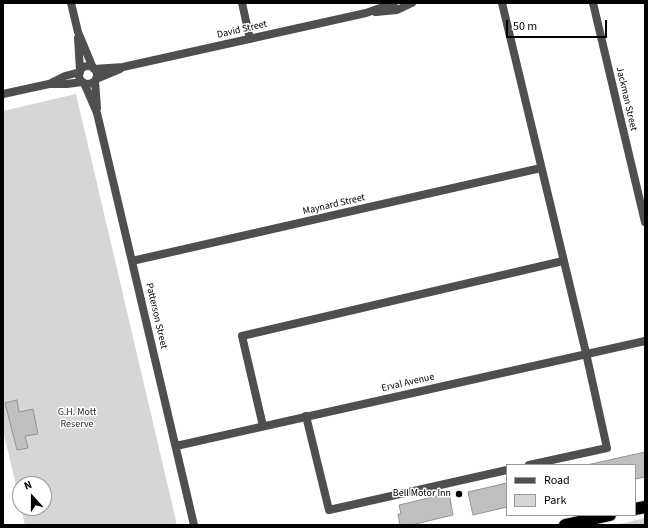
<!DOCTYPE html>
<style>
body{margin:0}
#map{position:relative;width:648px;height:528px;overflow:hidden;background:#fff;font-family:"Source Sans 3",sans-serif}
canvas{display:block}
.frame{position:absolute;inset:0;border:4px solid #000;pointer-events:none}
.legend{position:absolute;left:506px;top:464px;width:130px;height:52px;box-sizing:border-box;background:#fff;border:1px solid #999;margin:0;padding:5px 7px;list-style:none;font-size:12px;color:#000}
.legend li{display:flex;align-items:center;gap:8px;height:20px}
.legend b{width:20px;border:1px solid #999}
.north{position:absolute;left:12px;top:476px;width:40px;height:40px;box-sizing:border-box;background:#fff;border:1px solid #999;border-radius:50%;rotate:339deg;font-size:11px;font-weight:700;line-height:16px;text-align:center;color:#000}
.north::after{content:'';display:block;margin:auto;width:14px;height:18px;background:#000;clip-path:polygon(50% 0,100% 100%,50% 72%,0 100%)}
.scale{position:absolute;left:506px;top:20px;width:101px;height:18px;box-sizing:border-box;border:2px solid #000;border-top:0;padding-left:5px;font-size:12px;line-height:14px;white-space:nowrap;color:#000;-webkit-text-stroke:3px #fff;paint-order:stroke}
</style>
<div id="map">
<canvas width="648" height="528"></canvas>
<div class="frame"></div>
<ul class="legend">
<li><b style="height:5px;background:#4f4f4f"></b>Road</li>
<li><b style="height:11px;background:#d6d6d6"></b>Park</li>
</ul>
<div class="north">N</div>
<div class="scale">50 m</div>
</div>
<script>
const ctx = document.querySelector('canvas').getContext('2d');
ctx.lineJoin = 'round';
function fill(path, color) { ctx.fillStyle = color; ctx.fill(path, 'evenodd'); }
const toPath = rows => new Path2D(rows.map(r => 'M' + r).join(''));
function strokePath(path, color, width, dash) { ctx.strokeStyle = color; ctx.lineWidth = width; ctx.lineCap = dash ? 'butt' : 'round'; ctx.setLineDash(dash || []); ctx.stroke(path); }
function label(font, color, halo, rows, align = 'center') {
  ctx.font = font + ' "Source Sans 3",sans-serif'; ctx.lineWidth = 3; ctx.setLineDash([]); ctx.textBaseline = 'middle'; ctx.strokeStyle = halo; ctx.fillStyle = color; for (const [text, x, y, turn = 0] of rows) {
    ctx.save(); ctx.translate(x, y); ctx.rotate((+turn || 0) * Math.PI / 180); ctx.textAlign = isNaN(turn) ? turn : align; if (halo) ctx.strokeText(text, 0, 0); ctx.fillText(text, 0, 0); ctx.restore();
  }
}
const green = toPath([
 [76,94,177,525,25,525,21,508,44,508,44,484,20,484,20,503,3,430,3,111],
 [645,518,645,525,615,525]
]);
const building = toPath([
 [17,400,19,412,33,409,38,434,25,436,28,448,17,450,5,403,17,400],
 [645,452,645,477,635,479,635,465,587,465,645,452],
 [507,483,507,507,473,515,468,492,507,483],
 [449,493,453,515,411,525,400,525,398,514,401,514,399,505,449,493]
]);
const lane = toPath([
 [502,3,586,353,607,448,529,465],
 [306,416,329,510,507,470],
 [263,426,242,336,563,261]
]);
const street = toPath([
 [71,3,78,32,93,68],
 [242,3,250,39],
 [593,3,645,222],
 [376,12,397,10,412,3],
 [78,38,80,70],
 '79 75a9 9 0 1 1 18 0a9 9 0 1 1-18 0Z',
 [94,69,123,67,366,13,394,3],
 [96,79,120,69],
 [95,81,97,108],
 [84,83,97,113,194,525],
 [51,84,67,84,82,82],
 [3,94,49,84,65,76,80,72],
 [132,261,541,168],
 [176,446,645,341]
]);
const highway = toPath([
 [635,509,645,507],
 [565,525,610,515]
]);
const markers = [
 [459,494,4,"#000"]
];
const streetNames = [
 ["David Street",242,30,-13],
 ["Jackman Street",626,99,77],
 ["Maynard Street",334,205,-13],
 ["Patterson Street",156,316,77],
 ["Erval Avenue",408,383,-13]
];
const parkNames = [
 ["G.H. Mott",77,413],
 ["Reserve",77,425]
];
const poiNames = [
 ["Bell Motor Inn",451,494]
];
fill(green, '#d6d6d6');
fill(building, '#bfbfbf');
strokePath(building, '#939393', 1);
strokePath(highway, '#dbdbdb', 14);
strokePath(lane, '#4f4f4f', 8);
strokePath(street, '#4f4f4f', 8);
strokePath(highway, '#000', 12);
for (const [x, y, r, color] of markers) { const dot = new Path2D(); dot.arc(x, y, r, 0, 2 * Math.PI); ctx.fillStyle = color; ctx.fill(dot); strokePath(dot, '#fff', 1.5); }
label('10px', '#000', '#fff', streetNames);
label('10px', '#2d2d2d', '#fff', parkNames);
label('10px', '#000', '#fff', poiNames, 'right');
</script>
